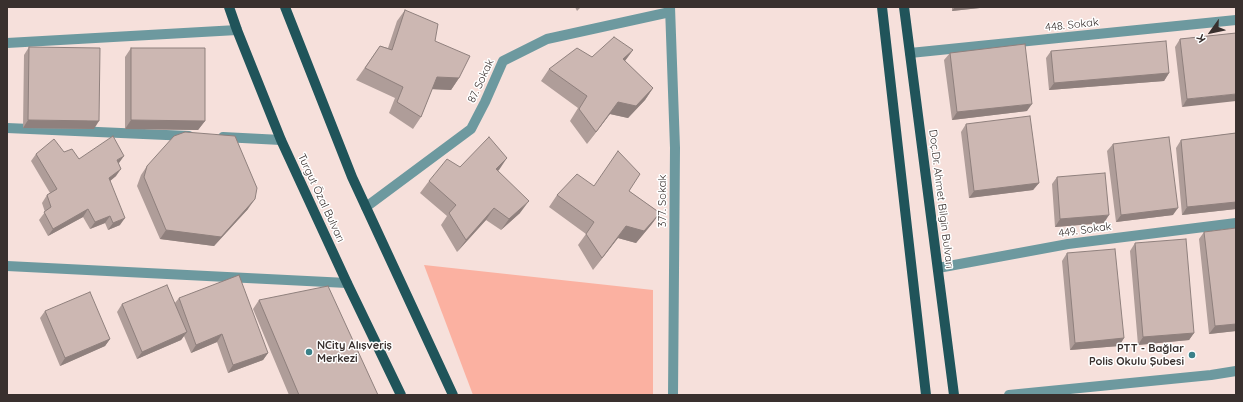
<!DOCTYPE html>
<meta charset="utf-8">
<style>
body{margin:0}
#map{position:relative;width:1243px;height:402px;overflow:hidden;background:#f6e0db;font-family:Quicksand,sans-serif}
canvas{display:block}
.frame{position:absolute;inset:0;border:8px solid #39302e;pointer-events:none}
.north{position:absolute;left:1191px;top:12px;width:40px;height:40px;-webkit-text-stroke:3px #fff;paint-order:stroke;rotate:237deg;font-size:11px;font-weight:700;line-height:16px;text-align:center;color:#39302e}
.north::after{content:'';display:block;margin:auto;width:14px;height:18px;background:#39302e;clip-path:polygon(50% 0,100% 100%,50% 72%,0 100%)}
</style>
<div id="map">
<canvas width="1243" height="402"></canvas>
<div class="frame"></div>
<div class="north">K</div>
</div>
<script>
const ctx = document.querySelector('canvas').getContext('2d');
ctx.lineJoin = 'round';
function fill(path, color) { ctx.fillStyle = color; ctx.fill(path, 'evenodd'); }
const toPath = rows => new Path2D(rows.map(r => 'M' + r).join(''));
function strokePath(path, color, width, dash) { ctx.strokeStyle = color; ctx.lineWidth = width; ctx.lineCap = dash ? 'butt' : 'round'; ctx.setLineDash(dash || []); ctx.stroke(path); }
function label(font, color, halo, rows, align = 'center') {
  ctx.font = font + ' Quicksand,sans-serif'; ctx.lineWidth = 3; ctx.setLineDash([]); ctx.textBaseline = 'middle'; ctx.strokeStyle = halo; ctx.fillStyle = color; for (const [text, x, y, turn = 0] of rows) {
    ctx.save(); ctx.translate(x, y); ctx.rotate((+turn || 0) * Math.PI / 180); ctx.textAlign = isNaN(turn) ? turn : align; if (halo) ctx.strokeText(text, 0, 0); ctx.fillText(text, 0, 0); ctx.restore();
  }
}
const green = toPath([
 [424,265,653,290,653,395,473,395]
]);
const minor = toPath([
 [670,7,675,148,673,395],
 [7,43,237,30],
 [910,53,1236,20],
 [7,128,189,136],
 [223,137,281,140],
 [366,207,471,129,485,102,503,61,547,39,670,12],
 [7,266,347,283],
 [938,268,1068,244,1236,223],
 [1009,395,1211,375,1236,371]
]);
const major = toPath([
 [229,7,237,30,281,140,347,283,401,395],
 [285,7,352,177,453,395],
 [882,7,926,395],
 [904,7,954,395]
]);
const wall = toPath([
 [575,7,581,7,577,11],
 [952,7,989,7,952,11],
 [405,10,435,41,459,78,451,90,432,89,421,117,413,129,389,113,395,98,356,80,380,46,388,48,397,21],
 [1236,33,1182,107,1175,47,1180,39],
 [29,47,94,129,23,128,24,55],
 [131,48,205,121,198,130,125,129,125,57],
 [633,50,625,61,653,88,645,100,628,118,610,114,587,144,570,121,578,108,541,81,549,69,592,57],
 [1051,51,1169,73,1164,81,1049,90,1046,58],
 [950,53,1027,111,952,120,944,60],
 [966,124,1039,183,1033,190,969,198,961,132],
 [1236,133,1236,209,1182,215,1176,148,1181,140],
 [1113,144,1173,215,1116,222,1107,151],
 [64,152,79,159,118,163,116,176,110,181,120,225,108,230,105,223,90,229,83,217,48,236,39,220,45,212,42,203,47,195,50,193,31,161,36,154],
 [147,166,248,209,214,246,160,239,137,186,141,175],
 [460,167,498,171,520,213,501,230,486,220,457,252,441,225,447,216,420,193,429,181],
 [1057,177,1104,223,1055,227,1052,184],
 [594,186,629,191,660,213,651,225,636,243,618,238,593,270,578,245,586,234,549,207,557,195],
 [1236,228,1236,331,1209,334,1199,239,1204,232],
 [1135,243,1194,333,1189,340,1138,345,1130,251],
 [1067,253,1124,338,1119,346,1070,350,1062,261],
 [179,298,268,353,263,360,228,373,217,342,191,353,184,336,181,340,137,359,117,312,122,304,174,304],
 [259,300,378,395,289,395,253,309],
 [45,311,110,339,105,346,60,366,40,318]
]);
const shadedWall = toPath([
 [955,7,989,7,952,11],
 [633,50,624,62,623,59],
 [1169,73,1164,81,1049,90,1054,83],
 [437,77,459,78,451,90,429,89],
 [653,88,645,100,628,118,610,114,587,144,618,102],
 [1236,94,1236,101,1182,107,1187,99],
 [1032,104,1027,111,952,120,957,112],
 [28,120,99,121,94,129,23,128],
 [131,120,205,121,198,130,125,129],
 [124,156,119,163,111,168,117,160],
 [507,158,499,170,488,181,496,169],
 [121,169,116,176,104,186,109,178],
 [1039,183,1033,190,969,198,974,191],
 [255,199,248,209,214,246,160,239,166,230],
 [529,201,520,213,501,230,509,219],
 [1236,202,1236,209,1182,215,1187,207],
 [494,208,486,220,457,252,466,240],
 [1178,208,1173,215,1116,222,1121,215],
 [88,209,83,217,48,236,53,229],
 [660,213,651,225,636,243,618,238,593,270,626,226],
 [1109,215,1104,223,1055,227,1060,219],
 [110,216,105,223,90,229,95,222],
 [125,218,120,225,108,230,113,223],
 [1236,324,1236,331,1209,334,1215,326],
 [187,332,181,340,137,359,142,352],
 [1194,333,1189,340,1138,345,1143,337],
 [222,334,217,342,191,353,196,345],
 [1124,338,1119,346,1070,350,1075,343],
 [110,339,105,346,60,366,65,358],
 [268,353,263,360,228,373,233,365]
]);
const building = toPath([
 [405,10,438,24,435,41,470,56,459,78,437,77,421,117,397,102,403,87,365,68,380,46,392,50,405,10],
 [1236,33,1236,94,1187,99,1180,39,1236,33],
 [614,37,633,50,623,59,653,88,636,106,618,102,596,132,579,109,587,96,549,69,577,48,592,57,614,37],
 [1166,41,1169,73,1054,83,1051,51,1166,41],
 [1025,44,1032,104,957,112,950,53,1025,44],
 [29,47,100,48,99,121,28,120,29,47],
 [131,48,205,48,205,121,131,120,131,48],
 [1030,116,1039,183,974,191,966,124,1030,116],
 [185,132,235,136,257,188,255,199,221,237,166,230,144,177,147,166,174,136,185,132],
 [1236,133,1236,202,1187,207,1181,140,1236,133],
 [113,136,124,156,117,160,121,169,109,178,125,218,113,223,110,216,95,222,88,209,53,229,44,212,51,207,47,195,57,189,36,154,54,139,64,152,72,149,79,159,113,136],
 [489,137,507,158,496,169,529,201,509,219,494,208,466,240,449,213,456,205,429,181,447,159,460,167,489,137],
 [1169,137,1178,208,1121,215,1113,144,1169,137],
 [618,151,640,174,629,191,660,213,644,231,626,226,602,258,586,234,594,222,557,195,577,174,594,186,618,151],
 [1105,173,1109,215,1060,219,1057,177,1105,173],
 [1236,228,1236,324,1215,326,1204,232,1236,228],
 [1186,239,1194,333,1143,337,1135,243,1186,239],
 [1115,249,1124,338,1075,343,1067,253,1115,249],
 [239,275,268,353,233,365,222,334,196,345,179,298,239,275],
 [167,285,187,332,142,352,122,304,167,285],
 [328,286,378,395,299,395,259,300,328,286],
 [90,292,110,339,65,358,45,311,90,292]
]);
const markers = [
 [309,352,4,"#3a8189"],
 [1192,355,4,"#3a8189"]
];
const streetNames = [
 ["448. Sokak",1072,25,-6],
 ["87. Sokak",481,81,-65],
 ["Turgut Özal Bulvarı",321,198,65],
 ["Doç.Dr. Ahmet Bilgin Bulvarı",941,199,83],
 ["377. Sokak",663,201,-90],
 ["449. Sokak",1085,230,-8]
];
const poiNames = [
 ["NCity Alışveriş",317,346],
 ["Merkezi",317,359],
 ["PTT - Bağlar",1184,349,"right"],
 ["Polis Okulu Şubesi",1184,362,"right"]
];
fill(green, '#fbb1a1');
strokePath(minor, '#6d999f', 10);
strokePath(major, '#20545a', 10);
fill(wall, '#af9d99');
fill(shadedWall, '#8f807d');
fill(building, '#ccb7b2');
strokePath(building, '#8f807d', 1);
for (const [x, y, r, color] of markers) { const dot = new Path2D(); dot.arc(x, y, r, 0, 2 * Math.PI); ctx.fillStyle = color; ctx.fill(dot); strokePath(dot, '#fff', 1.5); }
label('11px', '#39302e', '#fff', streetNames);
label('bold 11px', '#39302e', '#fff', poiNames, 'left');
</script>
